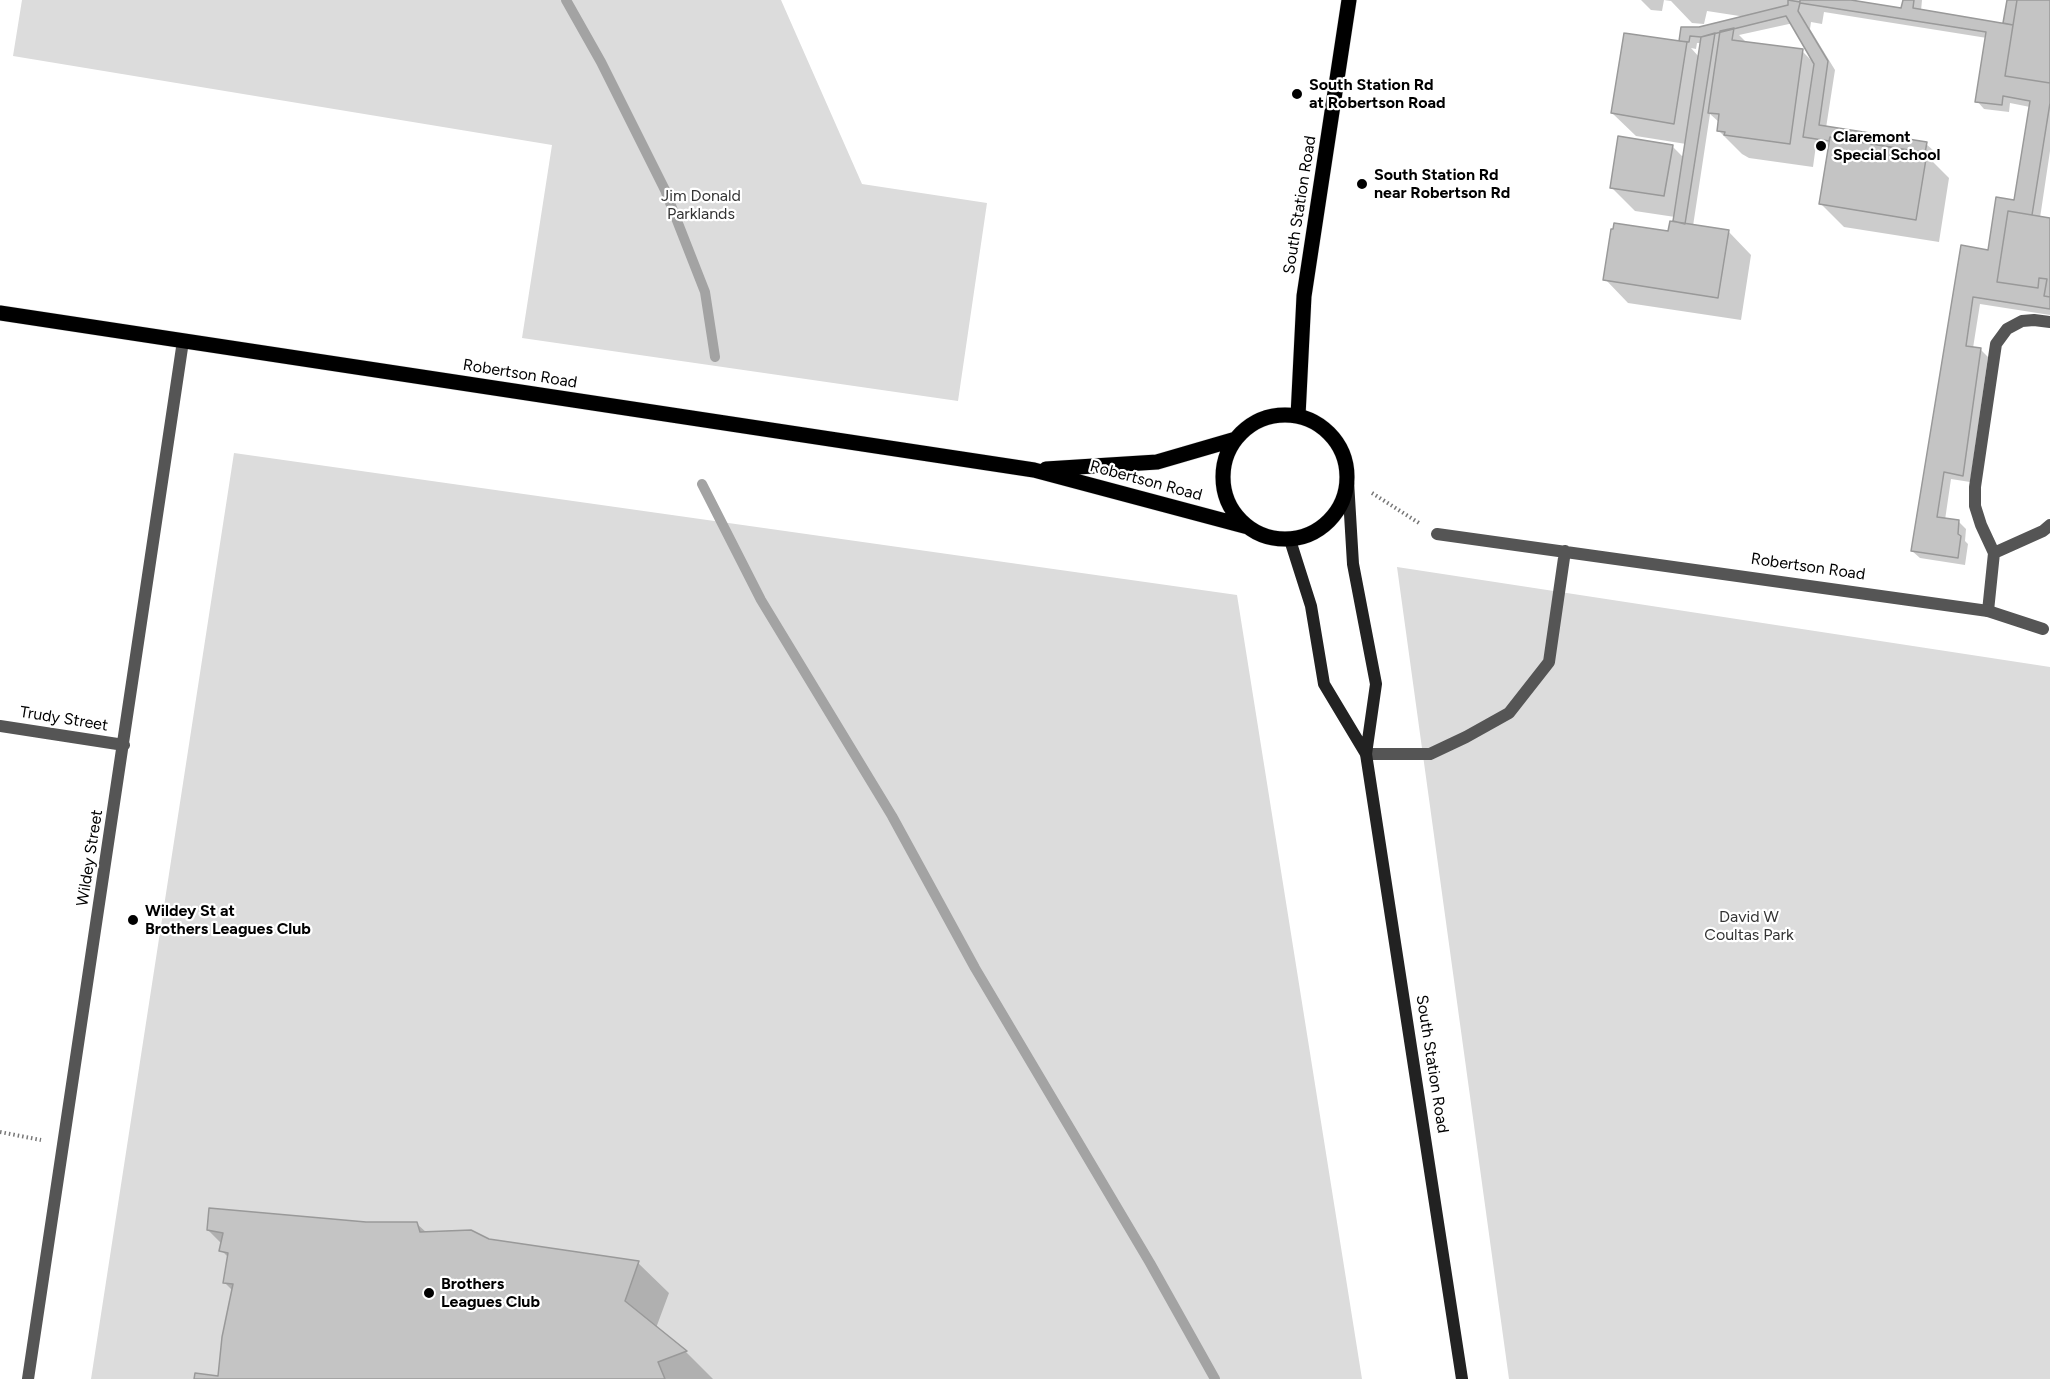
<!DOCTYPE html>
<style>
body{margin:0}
canvas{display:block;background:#fff}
</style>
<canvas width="2050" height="1379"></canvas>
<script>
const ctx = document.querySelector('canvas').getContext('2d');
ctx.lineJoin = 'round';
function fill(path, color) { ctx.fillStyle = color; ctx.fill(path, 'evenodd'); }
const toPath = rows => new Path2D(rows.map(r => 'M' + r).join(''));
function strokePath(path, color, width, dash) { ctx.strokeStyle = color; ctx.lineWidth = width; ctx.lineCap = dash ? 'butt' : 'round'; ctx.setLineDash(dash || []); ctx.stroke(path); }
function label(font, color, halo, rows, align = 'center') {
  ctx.font = font + ' Figtree,sans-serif'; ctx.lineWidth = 4.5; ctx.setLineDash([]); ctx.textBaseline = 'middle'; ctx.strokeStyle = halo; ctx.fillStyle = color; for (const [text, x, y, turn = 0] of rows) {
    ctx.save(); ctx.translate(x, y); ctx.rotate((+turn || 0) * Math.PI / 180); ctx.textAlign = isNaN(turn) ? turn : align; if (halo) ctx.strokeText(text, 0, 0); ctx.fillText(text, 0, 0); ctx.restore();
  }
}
const green = toPath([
 [22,0,781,0,862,184,987,203,958,401,522,338,552,145,13,56],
 [234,453,1237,595,1362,1379,91,1379],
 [1397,567,2050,667,2050,1379,1509,1379]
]);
const shadow = toPath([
 [1641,0,1841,0,1903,9,1904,0,1922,0,1921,11,2005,24,2008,0,2050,0,2050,151,2040,218,2050,220,2050,315,1980,304,1973,348,1980,349,1988,357,1970,482,1951,479,1945,520,1959,522,1966,529,1965,541,1968,544,1965,565,1920,558,1912,551,1962,247,1989,252,2016,202,2030,107,2010,103,2009,112,1984,109,1977,101,1987,38,1824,12,1822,24,1811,22,1810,29,1835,70,1826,128,1926,144,1934,151,1932,161,1949,178,1939,242,1844,227,1821,204,1830,147,1816,145,1813,167,1749,158,1742,154,1719,131,1720,123,1710,114,1693,226,1728,231,1751,255,1741,320,1628,303,1605,279,1669,233,1675,217,1635,211,1612,188,1672,146,1684,158,1686,144,1636,136,1612,113,1680,43,1682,29,1699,29,1746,17,1707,11,1704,24,1692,23,1671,1,1664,0,1662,11,1651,10],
 [1789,24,1792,24,1811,60,1802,51,1747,43,1739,35],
 [1697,43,1701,43,1699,57,1691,48,1696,49],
 [366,1223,416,1223,427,1233,638,1263,669,1293,656,1328,686,1352,713,1379,196,1379,220,1377,233,1291,225,1283,229,1258,221,1250,222,1244,208,1230]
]);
const stream = toPath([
 [566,0,601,62,665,190,705,292,715,357],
 [702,484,761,600,892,816,975,968,1150,1263,1215,1379]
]);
const building = toPath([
 [1788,0,1800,2,1800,0,1851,0,1901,8,1903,0,1914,0,1913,8,2013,25,2005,76,2050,83,2050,103,2032,215,2008,211,1997,282,2038,288,2039,278,2047,279,2044,296,2050,297,2050,309,1973,297,1966,346,1981,348,1963,476,1944,472,1937,517,1959,520,1958,534,1961,536,1958,558,1911,551,1961,245,1988,250,1996,197,2014,200,2030,101,2003,96,2002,105,1975,102,1986,32,1800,3,1798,11,1828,61,1819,125,1927,142,1925,153,1830,137,1829,141,1803,137,1814,64,1786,16,1701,37,1690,36,1689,42,1679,41,1681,27,1699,27,1788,5,1788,0],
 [2007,0,2017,0,2013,25,2003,23,2007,0],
 [2017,0,2050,0,2050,83,2005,76,2017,0],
 [1734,28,1732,40,1803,49,1790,144,1724,135,1725,132,1717,131,1719,114,1708,113,1720,31,1734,28],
 [1624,33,1687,42,1674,124,1611,113,1624,33],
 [1715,33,1685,224,1673,221,1701,37,1715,33],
 [1618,136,1673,145,1664,196,1610,188,1618,136],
 [1830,137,1927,153,1916,220,1819,204,1830,137],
 [2008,211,2050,218,2050,297,2044,296,2047,279,2039,278,2038,288,1997,282,2008,211],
 [1670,221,1729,230,1718,298,1603,280,1611,229,1613,229,1614,223,1668,231,1670,221],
 [209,1208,366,1222,417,1222,420,1232,471,1230,489,1239,639,1261,625,1301,687,1351,658,1362,665,1379,194,1379,195,1373,218,1376,222,1337,233,1284,223,1283,228,1253,219,1251,223,1233,207,1230,209,1208]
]);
const path = toPath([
 [1372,493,1419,523],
 [0,1132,41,1140]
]);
const service = toPath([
 [1994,553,2043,531,2050,525],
 [1988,611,1994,553,1981,525,1975,506,1975,487,1996,344,2007,329,2022,321,2034,320,2050,322]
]);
const minor = toPath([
 [1437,534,1988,611,2043,629],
 [0,726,124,745],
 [1366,754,1430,754,1466,737,1509,713,1549,662,1565,551],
 [28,1379,183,341]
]);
const secondary = toPath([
 [1348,481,1353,564,1376,684,1366,754,1462,1379],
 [1290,540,1311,606,1324,684,1366,754]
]);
const primary = toPath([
 [0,313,1034,470,1248,527],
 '1223 477a62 62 0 1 1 124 0a62 62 0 1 1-124 0Z',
 [1298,416,1304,296,1349,0],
 [1046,469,1157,462,1236,439]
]);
const markers = [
 [1297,94,6,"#000"],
 [1821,146,6,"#000"],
 [1362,184,6,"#000"],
 [133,920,6,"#000"],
 [429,1293,6,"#000"]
];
const poiNames = [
 ["South Station Rd",1309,85],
 ["at Robertson Road",1309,103],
 ["Claremont",1833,137],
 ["Special School",1833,155],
 ["South Station Rd",1374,175],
 ["near Robertson Rd",1374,193],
 ["Wildey St at",145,911],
 ["Brothers Leagues Club",145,929],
 ["Brothers",441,1284],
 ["Leagues Club",441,1302]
];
const parkNames = [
 ["Jim Donald",701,196],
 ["Parklands",701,214],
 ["David W",1749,917],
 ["Coultas Park",1749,935]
];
const streetNames = [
 ["South Station Road",1300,205,-81],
 ["Robertson Road",520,374,9],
 ["Robertson Road",1146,481,15],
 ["Robertson Road",1808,567,8],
 ["Trudy Street",64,719,9],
 ["Wildey Street",90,858,-81],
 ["South Station Road",1432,1064,81]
];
fill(green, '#dcdcdc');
fill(shadow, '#0003');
strokePath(stream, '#a3a3a3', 10);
fill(building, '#c4c4c4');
strokePath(building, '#999', 1.5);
strokePath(primary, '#dbdbdb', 16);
strokePath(path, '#777', 4, [1.5, 3]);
strokePath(service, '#555', 12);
strokePath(minor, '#555', 12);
strokePath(secondary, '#222', 12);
strokePath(primary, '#000', 15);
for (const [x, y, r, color] of markers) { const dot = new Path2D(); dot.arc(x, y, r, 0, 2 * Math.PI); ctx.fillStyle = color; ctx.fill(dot); strokePath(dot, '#fff', 2); }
label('bold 16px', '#000', '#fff', poiNames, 'left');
label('16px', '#333', '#fff', parkNames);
label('16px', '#000', '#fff', streetNames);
</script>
